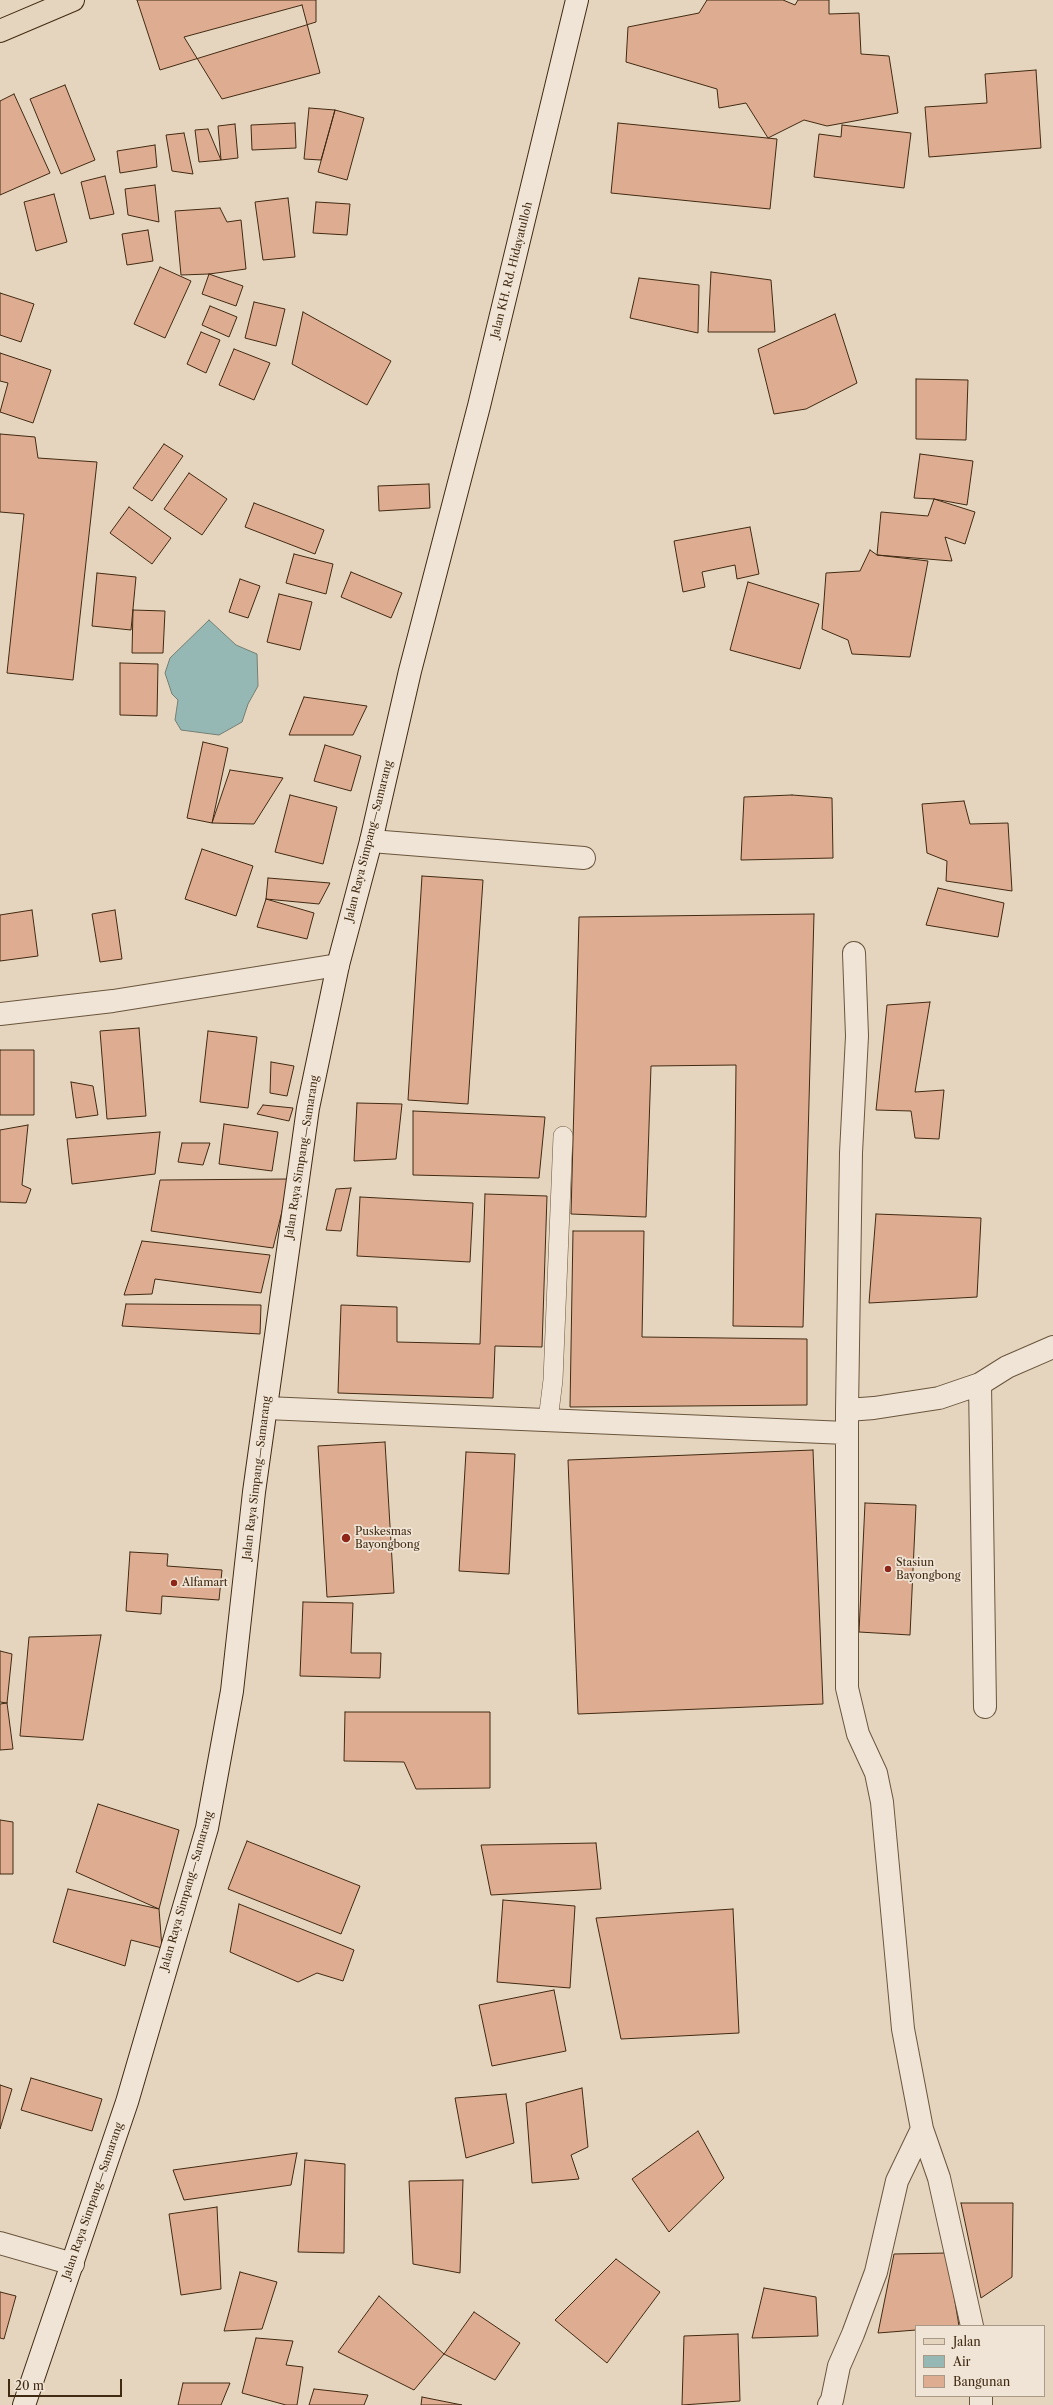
<!DOCTYPE html>
<meta charset="utf-8">
<style>
body{margin:0}
#map{position:relative;width:1053px;height:2405px;overflow:hidden;background:#e6d5be;font-family:"Libre Caslon Text",serif}
canvas{display:block}
.legend{position:absolute;left:915px;top:2325px;width:130px;height:72px;box-sizing:border-box;background:#efe4d5;border:1px solid #a99a87;margin:0;padding:5px 7px;list-style:none;font-size:12px;color:#412a12}
.legend li{display:flex;align-items:center;gap:8px;height:20px}
.legend b{width:20px;border:1px solid #a99a87}
.scale{position:absolute;left:8px;top:2379px;width:114px;height:18px;box-sizing:border-box;border:2px solid #412a12;border-top:0;padding-left:5px;font-size:12px;line-height:14px;white-space:nowrap;color:#412a12;-webkit-text-stroke:3px #efe4d5;paint-order:stroke}
</style>
<div id="map">
<canvas width="1053" height="2405"></canvas>
<ul class="legend">
<li><b style="height:5px;background:#e6d5be"></b>Jalan</li>
<li><b style="height:11px;background:#96b8b4"></b>Air</li>
<li><b style="height:11px;background:#deac91"></b>Bangunan</li>
</ul>
<div class="scale">20 m</div>
</div>
<script>
const ctx = document.querySelector('canvas').getContext('2d');
ctx.lineJoin = 'round';
function fill(path, color) { ctx.fillStyle = color; ctx.fill(path, 'evenodd'); }
const toPath = rows => new Path2D(rows.map(r => 'M' + r).join(''));
function strokePath(path, color, width, dash) { ctx.strokeStyle = color; ctx.lineWidth = width; ctx.lineCap = dash ? 'butt' : 'round'; ctx.setLineDash(dash || []); ctx.stroke(path); }
function label(font, color, halo, rows, align = 'center') {
  ctx.font = font + ' "Libre Caslon Text",serif'; ctx.lineWidth = 3.5; ctx.setLineDash([]); ctx.textBaseline = 'middle'; ctx.strokeStyle = halo; ctx.fillStyle = color; for (const [text, x, y, turn = 0] of rows) {
    ctx.save(); ctx.translate(x, y); ctx.rotate((+turn || 0) * Math.PI / 180); ctx.textAlign = isNaN(turn) ? turn : align; if (halo) ctx.strokeText(text, 0, 0); ctx.fillText(text, 0, 0); ctx.restore();
  }
}
const water = toPath([
 [209,620,236,645,257,654,258,686,248,704,242,722,219,735,181,730,175,720,178,700,172,694,165,673,170,658,209,620]
]);
const building = toPath([
 [137,0,316,0,316,22,160,70,137,0],
 [707,0,783,0,795,5,798,0,829,0,829,14,859,13,861,54,889,56,898,113,827,126,804,120,768,138,746,103,719,108,717,89,626,62,628,27,699,13,707,0],
 [302,5,320,73,222,99,184,37,302,5],
 [1036,70,1041,148,929,157,925,107,987,103,985,74,1036,70],
 [65,85,95,160,61,174,30,99,65,85],
 [14,94,50,173,0,195,0,101,14,94],
 [309,108,335,110,321,160,304,159,309,108],
 [335,110,364,118,347,180,318,172,335,110],
 [295,123,296,148,252,150,251,125,295,123],
 [618,123,777,139,770,209,611,193,618,123],
 [235,124,238,158,221,160,218,126,235,124],
 [842,125,911,133,904,188,814,177,819,134,841,137,842,125],
 [208,129,221,160,199,162,195,130,208,129],
 [184,133,193,174,172,171,166,135,184,133],
 [155,145,157,167,120,173,117,151,155,145],
 [105,176,114,214,90,219,81,182,105,176],
 [155,185,159,222,128,215,125,189,155,185],
 [54,194,67,242,36,251,24,202,54,194],
 [288,198,295,257,263,260,255,202,288,198],
 [316,202,350,204,347,235,313,233,316,202],
 [220,208,227,222,241,220,246,269,209,274,181,275,175,211,220,208],
 [148,230,153,261,127,265,122,234,148,230],
 [160,267,191,281,165,338,134,324,160,267],
 [711,272,771,280,775,332,708,332,711,272],
 [209,274,243,286,236,306,202,294,209,274],
 [639,278,699,285,698,333,630,318,639,278],
 [0,293,34,304,21,342,0,335,0,293],
 [254,302,285,309,276,346,245,338,254,302],
 [210,306,237,317,229,337,202,325,210,306],
 [303,312,391,361,367,405,292,364,303,312],
 [835,314,857,383,806,409,774,414,758,349,835,314],
 [201,332,220,340,206,373,187,364,201,332],
 [234,349,270,363,254,400,219,385,234,349],
 [0,353,51,370,33,423,0,412,8,383,0,381,0,353],
 [916,379,968,380,966,440,916,439,916,379],
 [0,434,35,437,38,458,97,462,73,680,7,673,24,514,0,512,0,434],
 [164,444,183,456,152,501,133,488,164,444],
 [920,454,973,461,967,505,934,499,914,498,920,454],
 [189,473,227,499,202,535,164,509,189,473],
 [429,484,430,508,379,511,378,486,429,484],
 [934,499,975,512,965,544,945,537,952,561,877,555,881,512,928,516,934,499],
 [254,503,324,530,315,554,245,527,254,503],
 [129,507,171,538,152,564,110,533,129,507],
 [750,527,759,574,737,579,735,565,702,572,705,587,683,592,674,541,750,527],
 [870,550,877,555,928,561,910,657,852,654,848,640,822,629,826,573,860,571,870,550],
 [294,554,333,564,326,594,286,583,294,554],
 [351,572,402,593,391,618,341,597,351,572],
 [97,573,136,577,131,630,92,626,97,573],
 [240,579,260,586,248,618,229,612,240,579],
 [748,582,819,604,800,669,730,650,748,582],
 [279,594,312,602,300,650,267,642,279,594],
 [133,610,165,611,163,653,132,653,133,610],
 [120,663,158,664,157,716,120,715,120,663],
 [304,697,367,706,353,735,289,735,304,697],
 [203,742,228,748,212,823,187,818,203,742],
 [325,745,361,756,351,791,314,781,325,745],
 [230,770,283,778,254,824,212,823,230,770],
 [290,795,337,807,323,864,275,852,290,795],
 [792,795,832,798,833,858,741,860,744,797,792,795],
 [964,801,970,824,1008,823,1012,891,946,881,947,861,927,853,922,804,964,801],
 [202,849,253,866,236,916,185,899,202,849],
 [422,876,483,880,468,1104,408,1100,422,876],
 [268,878,330,883,319,904,266,899,268,878],
 [938,888,1004,903,998,937,926,925,938,888],
 [266,899,314,913,307,939,257,927,266,899],
 [32,910,38,956,0,961,0,915,32,910],
 [115,910,122,959,100,962,92,914,115,910],
 [814,914,803,1327,733,1326,736,1065,651,1066,646,1217,571,1214,579,917,814,914],
 [930,1002,915,1092,944,1090,939,1139,915,1138,911,1111,876,1110,887,1005,930,1002],
 [139,1028,146,1116,107,1119,100,1031,139,1028],
 [208,1031,257,1037,248,1108,200,1102,208,1031],
 [0,1050,34,1050,34,1115,0,1115,0,1050],
 [271,1062,294,1066,287,1096,270,1093,271,1062],
 [71,1082,93,1086,98,1115,76,1118,71,1082],
 [357,1103,402,1104,396,1159,354,1161,357,1103],
 [263,1105,293,1108,289,1121,257,1114,263,1105],
 [413,1111,545,1117,539,1178,413,1175,413,1111],
 [224,1124,278,1132,272,1171,219,1164,224,1124],
 [28,1125,22,1185,31,1189,26,1203,0,1202,0,1130,28,1125],
 [160,1132,155,1174,72,1184,67,1139,160,1132],
 [182,1143,210,1143,203,1165,178,1162,182,1143],
 [290,1179,273,1248,151,1231,160,1180,290,1179],
 [351,1188,341,1231,326,1230,336,1189,351,1188],
 [485,1194,547,1196,542,1347,495,1346,493,1398,338,1393,341,1305,397,1307,397,1342,480,1344,485,1194],
 [360,1197,473,1203,470,1262,357,1256,360,1197],
 [876,1214,981,1218,977,1297,869,1303,876,1214],
 [573,1231,644,1231,642,1337,807,1339,807,1405,570,1407,573,1231],
 [142,1241,270,1255,261,1293,155,1279,152,1294,124,1295,142,1241],
 [126,1304,261,1305,260,1334,122,1326,126,1304],
 [385,1442,394,1593,327,1597,318,1446,385,1442],
 [813,1450,823,1704,578,1714,568,1460,813,1450],
 [466,1452,515,1454,509,1574,459,1571,466,1452],
 [865,1503,916,1505,910,1635,859,1632,865,1503],
 [130,1552,168,1554,167,1566,222,1570,219,1600,162,1596,161,1614,126,1611,130,1552],
 [303,1602,353,1603,351,1653,381,1653,380,1678,300,1676,303,1602],
 [101,1635,83,1740,20,1736,29,1637,101,1635],
 [0,1651,12,1654,7,1703,0,1702,0,1651],
 [7,1703,13,1749,0,1750,0,1704,7,1703],
 [345,1712,490,1712,490,1788,416,1789,404,1762,344,1761,345,1712],
 [98,1804,179,1830,159,1909,76,1872,98,1804],
 [0,1820,13,1822,13,1874,0,1874,0,1820],
 [247,1841,360,1886,341,1934,228,1889,247,1841],
 [596,1843,601,1889,491,1895,481,1845,596,1843],
 [68,1889,159,1909,162,1948,131,1940,125,1966,53,1942,68,1889],
 [503,1900,575,1906,570,1988,497,1982,503,1900],
 [239,1904,354,1950,343,1981,317,1973,298,1982,230,1952,239,1904],
 [733,1909,739,2033,621,2039,596,1918,733,1909],
 [554,1990,566,2051,492,2066,479,2005,554,1990],
 [31,2078,102,2099,92,2131,21,2110,31,2078],
 [0,2085,12,2089,0,2129,0,2085],
 [582,2088,588,2147,571,2155,579,2179,532,2183,526,2103,582,2088],
 [506,2094,514,2143,466,2158,455,2098,506,2094],
 [698,2131,724,2178,669,2232,632,2179,698,2131],
 [297,2153,291,2185,184,2200,173,2170,297,2153],
 [305,2160,345,2164,344,2253,298,2252,305,2160],
 [463,2180,460,2273,413,2264,409,2181,463,2180],
 [961,2203,1013,2203,1012,2277,981,2298,961,2203],
 [217,2207,221,2289,181,2295,169,2214,217,2207],
 [947,2253,959,2326,916,2326,916,2330,878,2333,894,2254,947,2253],
 [616,2259,660,2292,607,2363,555,2320,616,2259],
 [240,2272,277,2282,262,2329,224,2331,240,2272],
 [764,2288,816,2297,818,2336,752,2338,764,2288],
 [0,2292,16,2296,4,2339,0,2338,0,2292],
 [379,2296,444,2354,414,2390,338,2352,379,2296],
 [474,2312,520,2343,495,2380,444,2354,474,2312],
 [738,2334,740,2401,682,2405,684,2336,738,2334],
 [256,2338,293,2341,286,2365,303,2367,297,2405,286,2405,242,2393,256,2338],
 [183,2383,230,2383,221,2405,178,2405,183,2383],
 [314,2389,368,2395,364,2405,309,2405,314,2389],
 [422,2397,462,2405,421,2405,422,2397]
]);
const lane = toPath([
 [548,1420,553,1380,563,1136]
]);
const street = toPath([
 [371,841,584,858],
 [0,1014,113,1001,338,965],
 [980,1384,985,1707],
 [266,1408,846,1433],
 [847,1410,851,1153,857,1036,854,953],
 [0,2243,73,2264],
 [972,2326,939,2178,922,2129,903,2029,882,1802,876,1773,858,1734,847,1688,847,1410,874,1408,939,1398,980,1384,1007,1367,1053,1347],
 [829,2405,832,2400,839,2366,853,2334,876,2272,897,2181,922,2129],
 [981,2405,981,2396]
]);
const secondary = toPath([
 [24,2405,127,2102,207,1828,232,1691,254,1492,308,1108,338,965,371,841,410,671,479,406,577,0]
]);
const primary = toPath([
 [0,31,73,0]
]);
const markers = [
 [346,1538,5,"#8f2418"],
 [888,1569,4,"#8f2418"],
 [174,1583,4,"#8f2418"]
];
const streetNames = [
 ["Jalan KH. Rd. Hidayatulloh",512,270,-76],
 ["Jalan Raya Simpang—Samarang",369,841,-76],
 ["Jalan Raya Simpang—Samarang",302,1157,-81],
 ["Jalan Raya Simpang—Samarang",257,1478,-83],
 ["Jalan Raya Simpang—Samarang",187,1891,-74],
 ["Jalan Raya Simpang—Samarang",93,2201,-71]
];
const poiNames = [
 ["Puskesmas",355,1532],
 ["Bayongbong",355,1545],
 ["Stasiun",896,1563],
 ["Bayongbong",896,1576],
 ["Alfamart",182,1583]
];
fill(water, '#96b8b4');
strokePath(water, '#747f73', 1);
fill(building, '#deac91');
strokePath(building, '#412a12', 1);
strokePath(lane, '#6a553d', 20);
strokePath(street, '#6a553d', 24);
strokePath(secondary, '#412a12', 24);
strokePath(primary, '#412a12', 24);
strokePath(lane, '#efe4d5', 19);
strokePath(street, '#efe4d5', 22);
strokePath(secondary, '#efe4d5', 22);
strokePath(primary, '#e6d5be', 22);
for (const [x, y, r, color] of markers) { const dot = new Path2D(); dot.arc(x, y, r, 0, 2 * Math.PI); ctx.fillStyle = color; ctx.fill(dot); strokePath(dot, '#efe4d5', 1.5); }
label('11px', '#412a12', '#efe4d5', streetNames);
label('11px', '#412a12', '#efe4d5', poiNames, 'left');
</script>
